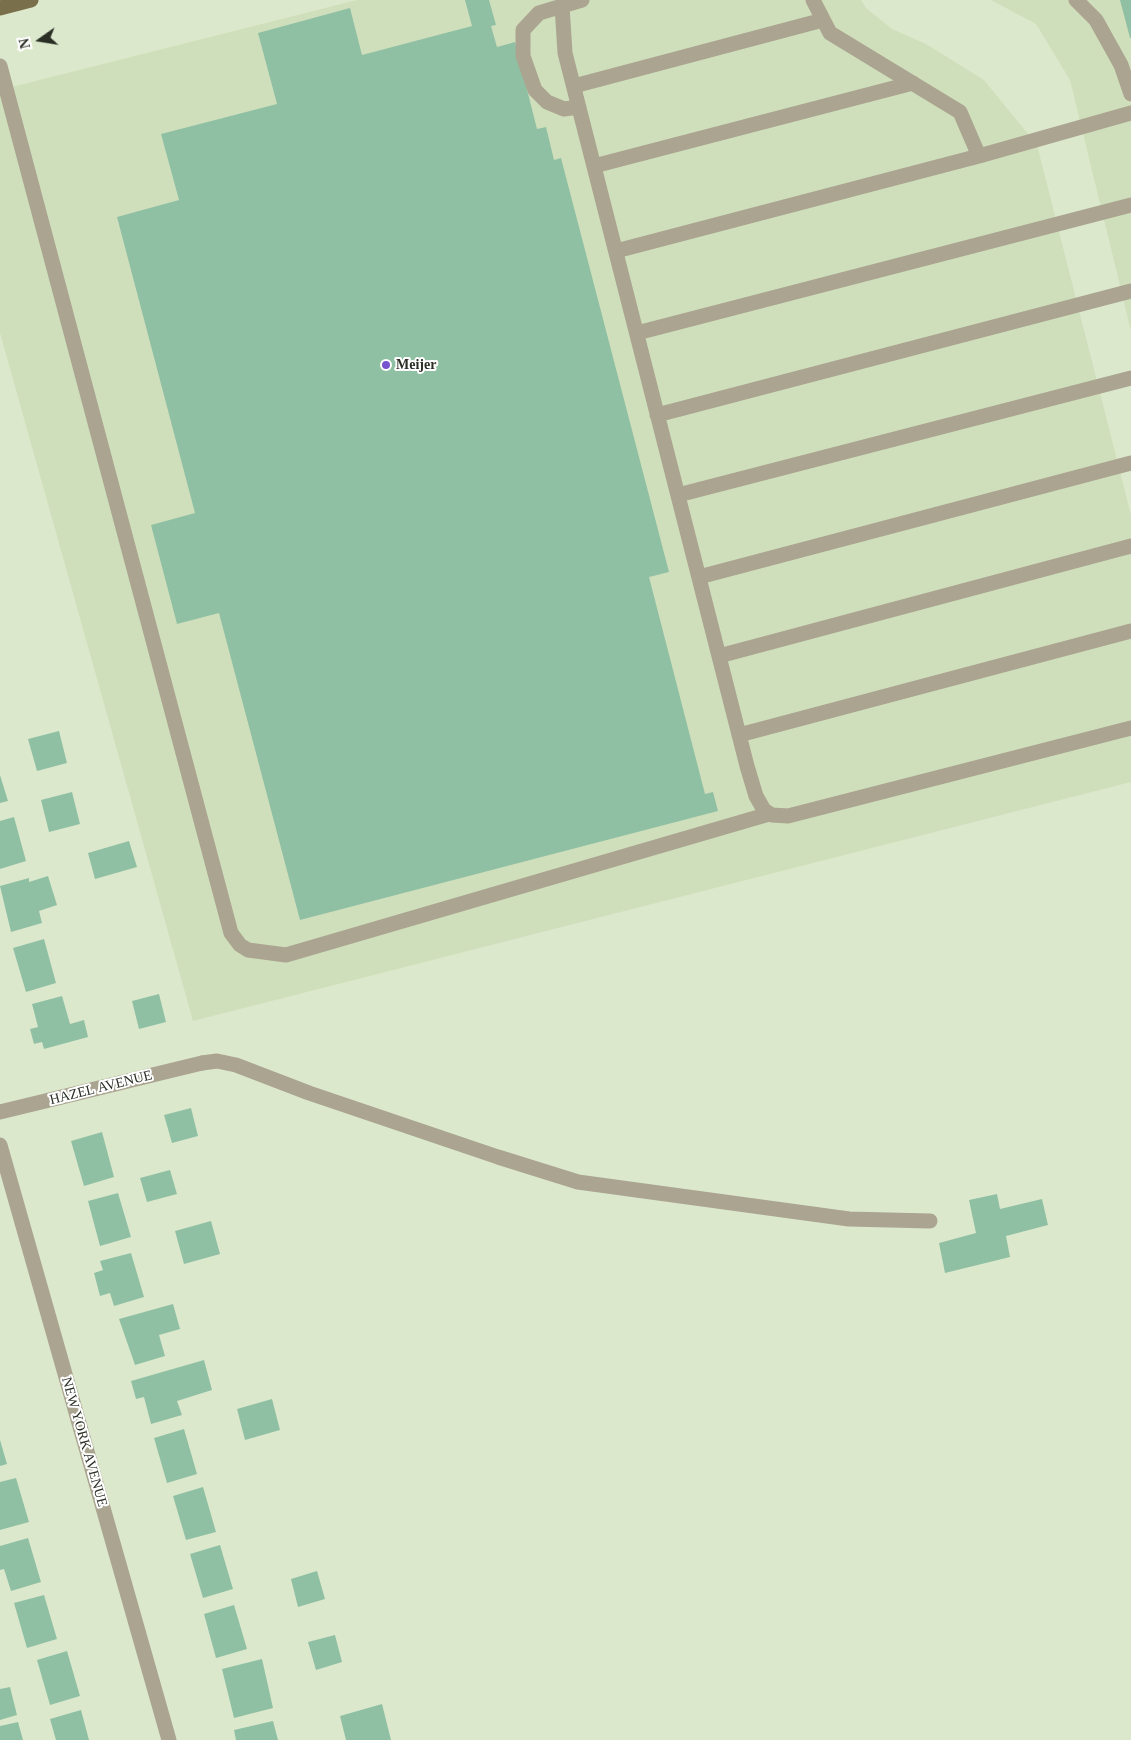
<!DOCTYPE html>
<style>
body{margin:0}
#map{position:relative;width:1131px;height:1740px;overflow:hidden;background:#dce8cc;font-family:"Times New Roman",serif}
canvas{display:block}
.north{position:absolute;left:15px;top:15px;width:50px;height:50px;-webkit-text-stroke:4px #fff;paint-order:stroke;rotate:257deg;font-size:14px;font-weight:700;line-height:20px;text-align:center;color:#2a2e24}
.north::after{content:'';display:block;margin:auto;width:18px;height:22px;background:#2a2e24;clip-path:polygon(50% 0,100% 100%,50% 72%,0 100%)}
</style>
<div id="map">
<canvas width="1131" height="1740"></canvas>
<div class="north">N</div>
</div>
<script>
const ctx = document.querySelector('canvas').getContext('2d');
ctx.lineJoin = 'round';
function fill(path, color) { ctx.fillStyle = color; ctx.fill(path, 'evenodd'); }
const toPath = rows => new Path2D(rows.map(r => 'M' + r).join(''));
function strokePath(path, color, width, dash) { ctx.strokeStyle = color; ctx.lineWidth = width; ctx.lineCap = dash ? 'butt' : 'round'; ctx.setLineDash(dash || []); ctx.stroke(path); }
function label(font, color, halo, rows, align = 'center') {
  ctx.font = font + ' "Times New Roman",serif'; ctx.lineWidth = 4; ctx.setLineDash([]); ctx.textBaseline = 'middle'; ctx.strokeStyle = halo; ctx.fillStyle = color; for (const [text, x, y, turn = 0] of rows) {
    ctx.save(); ctx.translate(x, y); ctx.rotate((+turn || 0) * Math.PI / 180); ctx.textAlign = isNaN(turn) ? turn : align; if (halo) ctx.strokeText(text, 0, 0); ctx.fillText(text, 0, 0); ctx.restore();
  }
}
const built = toPath([
 [357,0,861,0,866,8,892,29,926,44,984,80,1037,145,1131,515,1131,782,193,1021,0,333,0,90],
 [991,0,1131,0,1131,331,1070,80,1036,24]
]);
const building = toPath([
 [465,0,489,0,496,25,491,26,497,47,515,42,537,129,546,127,554,160,561,158,669,572,649,577,705,794,713,792,718,811,300,920,219,613,177,624,151,525,195,513,117,217,179,200,161,134,277,104,258,33,350,8,362,55,472,26],
 [1120,0,1131,0,1131,38,1130,38],
 [59,731,67,763,37,771,28,739],
 [0,775,8,801,0,803],
 [72,792,80,824,49,832,41,800],
 [14,817,26,861,0,869,0,821],
 [129,841,137,867,95,879,88,853],
 [48,876,57,905,39,911,42,923,11,932,0,886,29,878,29,882],
 [44,939,56,983,26,992,13,948],
 [159,994,166,1022,139,1029,132,1001],
 [62,996,70,1024,84,1020,88,1037,44,1049,42,1042,34,1044,30,1029,38,1027,32,1004],
 [191,1108,198,1136,172,1143,164,1115],
 [102,1132,114,1177,84,1186,71,1141],
 [170,1170,177,1194,147,1202,140,1178],
 [118,1193,131,1237,100,1246,88,1201],
 [997,1194,1000,1209,1042,1199,1048,1225,1006,1236,1010,1257,945,1273,939,1243,976,1233,969,1200],
 [211,1221,220,1254,184,1264,175,1231],
 [131,1253,144,1297,114,1306,110,1293,100,1296,94,1273,103,1270,100,1261],
 [173,1304,180,1329,159,1335,165,1356,135,1365,119,1319],
 [204,1360,212,1390,177,1401,182,1415,151,1424,144,1397,136,1399,131,1381],
 [272,1399,280,1430,245,1440,237,1409],
 [184,1429,197,1474,167,1483,154,1438],
 [0,1440,7,1464,0,1466],
 [16,1478,29,1522,0,1530,0,1482],
 [203,1487,216,1532,186,1540,173,1496],
 [28,1538,41,1582,11,1591,4,1569,0,1570,0,1546],
 [220,1545,233,1589,203,1598,190,1554],
 [317,1571,325,1599,298,1607,291,1579],
 [44,1595,57,1639,27,1648,14,1603],
 [234,1605,247,1649,216,1658,204,1614],
 [335,1635,342,1662,316,1670,308,1642],
 [67,1651,80,1696,50,1705,37,1660],
 [262,1659,273,1708,234,1718,222,1669],
 [10,1687,17,1715,0,1720,0,1689],
 [382,1704,391,1740,346,1740,340,1716],
 [81,1710,89,1740,56,1740,50,1719],
 [273,1721,278,1740,236,1740,234,1730],
 [18,1722,23,1740,0,1740,0,1726]
]);
const lane = toPath([
 [582,0,562,6,565,53,747,766,756,796,764,810,772,815,788,816,1131,728],
 [813,0,830,33,960,112,979,156,1131,113],
 [1076,0,1096,20,1121,65,1131,94],
 [562,6,539,13,523,30,523,56,535,90,547,102,564,109,579,107],
 [0,66,231,933,240,945,248,950,286,955,769,814],
 [574,86,823,20],
 [594,166,913,83],
 [616,251,979,156],
 [637,333,1131,205],
 [657,415,1131,291],
 [678,495,1131,378],
 [699,577,1131,463],
 [719,656,1131,546],
 [739,735,1131,631],
 [202,1063,217,1061,236,1065,309,1093,498,1157,578,1182,849,1219,930,1221]
]);
const street = toPath([
 [0,1112,202,1063],
 [0,1145,169,1740]
]);
const primary = toPath([
 [0,8,31,0]
]);
const markers = [
 [386,365,5,"#7755cf"]
];
const poiNames = [
 ["Meijer",396,365]
];
const streetNames = [
 ["HAZEL AVENUE",101,1088,-14],
 ["NEW YORK AVENUE",84,1442,74]
];
fill(built, '#d0dfbb');
fill(building, '#90c0a4');
strokePath(lane, '#aaa490', 15);
strokePath(street, '#aaa490', 15);
strokePath(primary, '#7a6f4b', 15);
for (const [x, y, r, color] of markers) { const dot = new Path2D(); dot.arc(x, y, r, 0, 2 * Math.PI); ctx.fillStyle = color; ctx.fill(dot); strokePath(dot, '#fff', 2); }
label('bold 14px', '#2a2e24', '#fff', poiNames, 'left');
label('14px', '#2a2e24', '#fff', streetNames);
</script>
